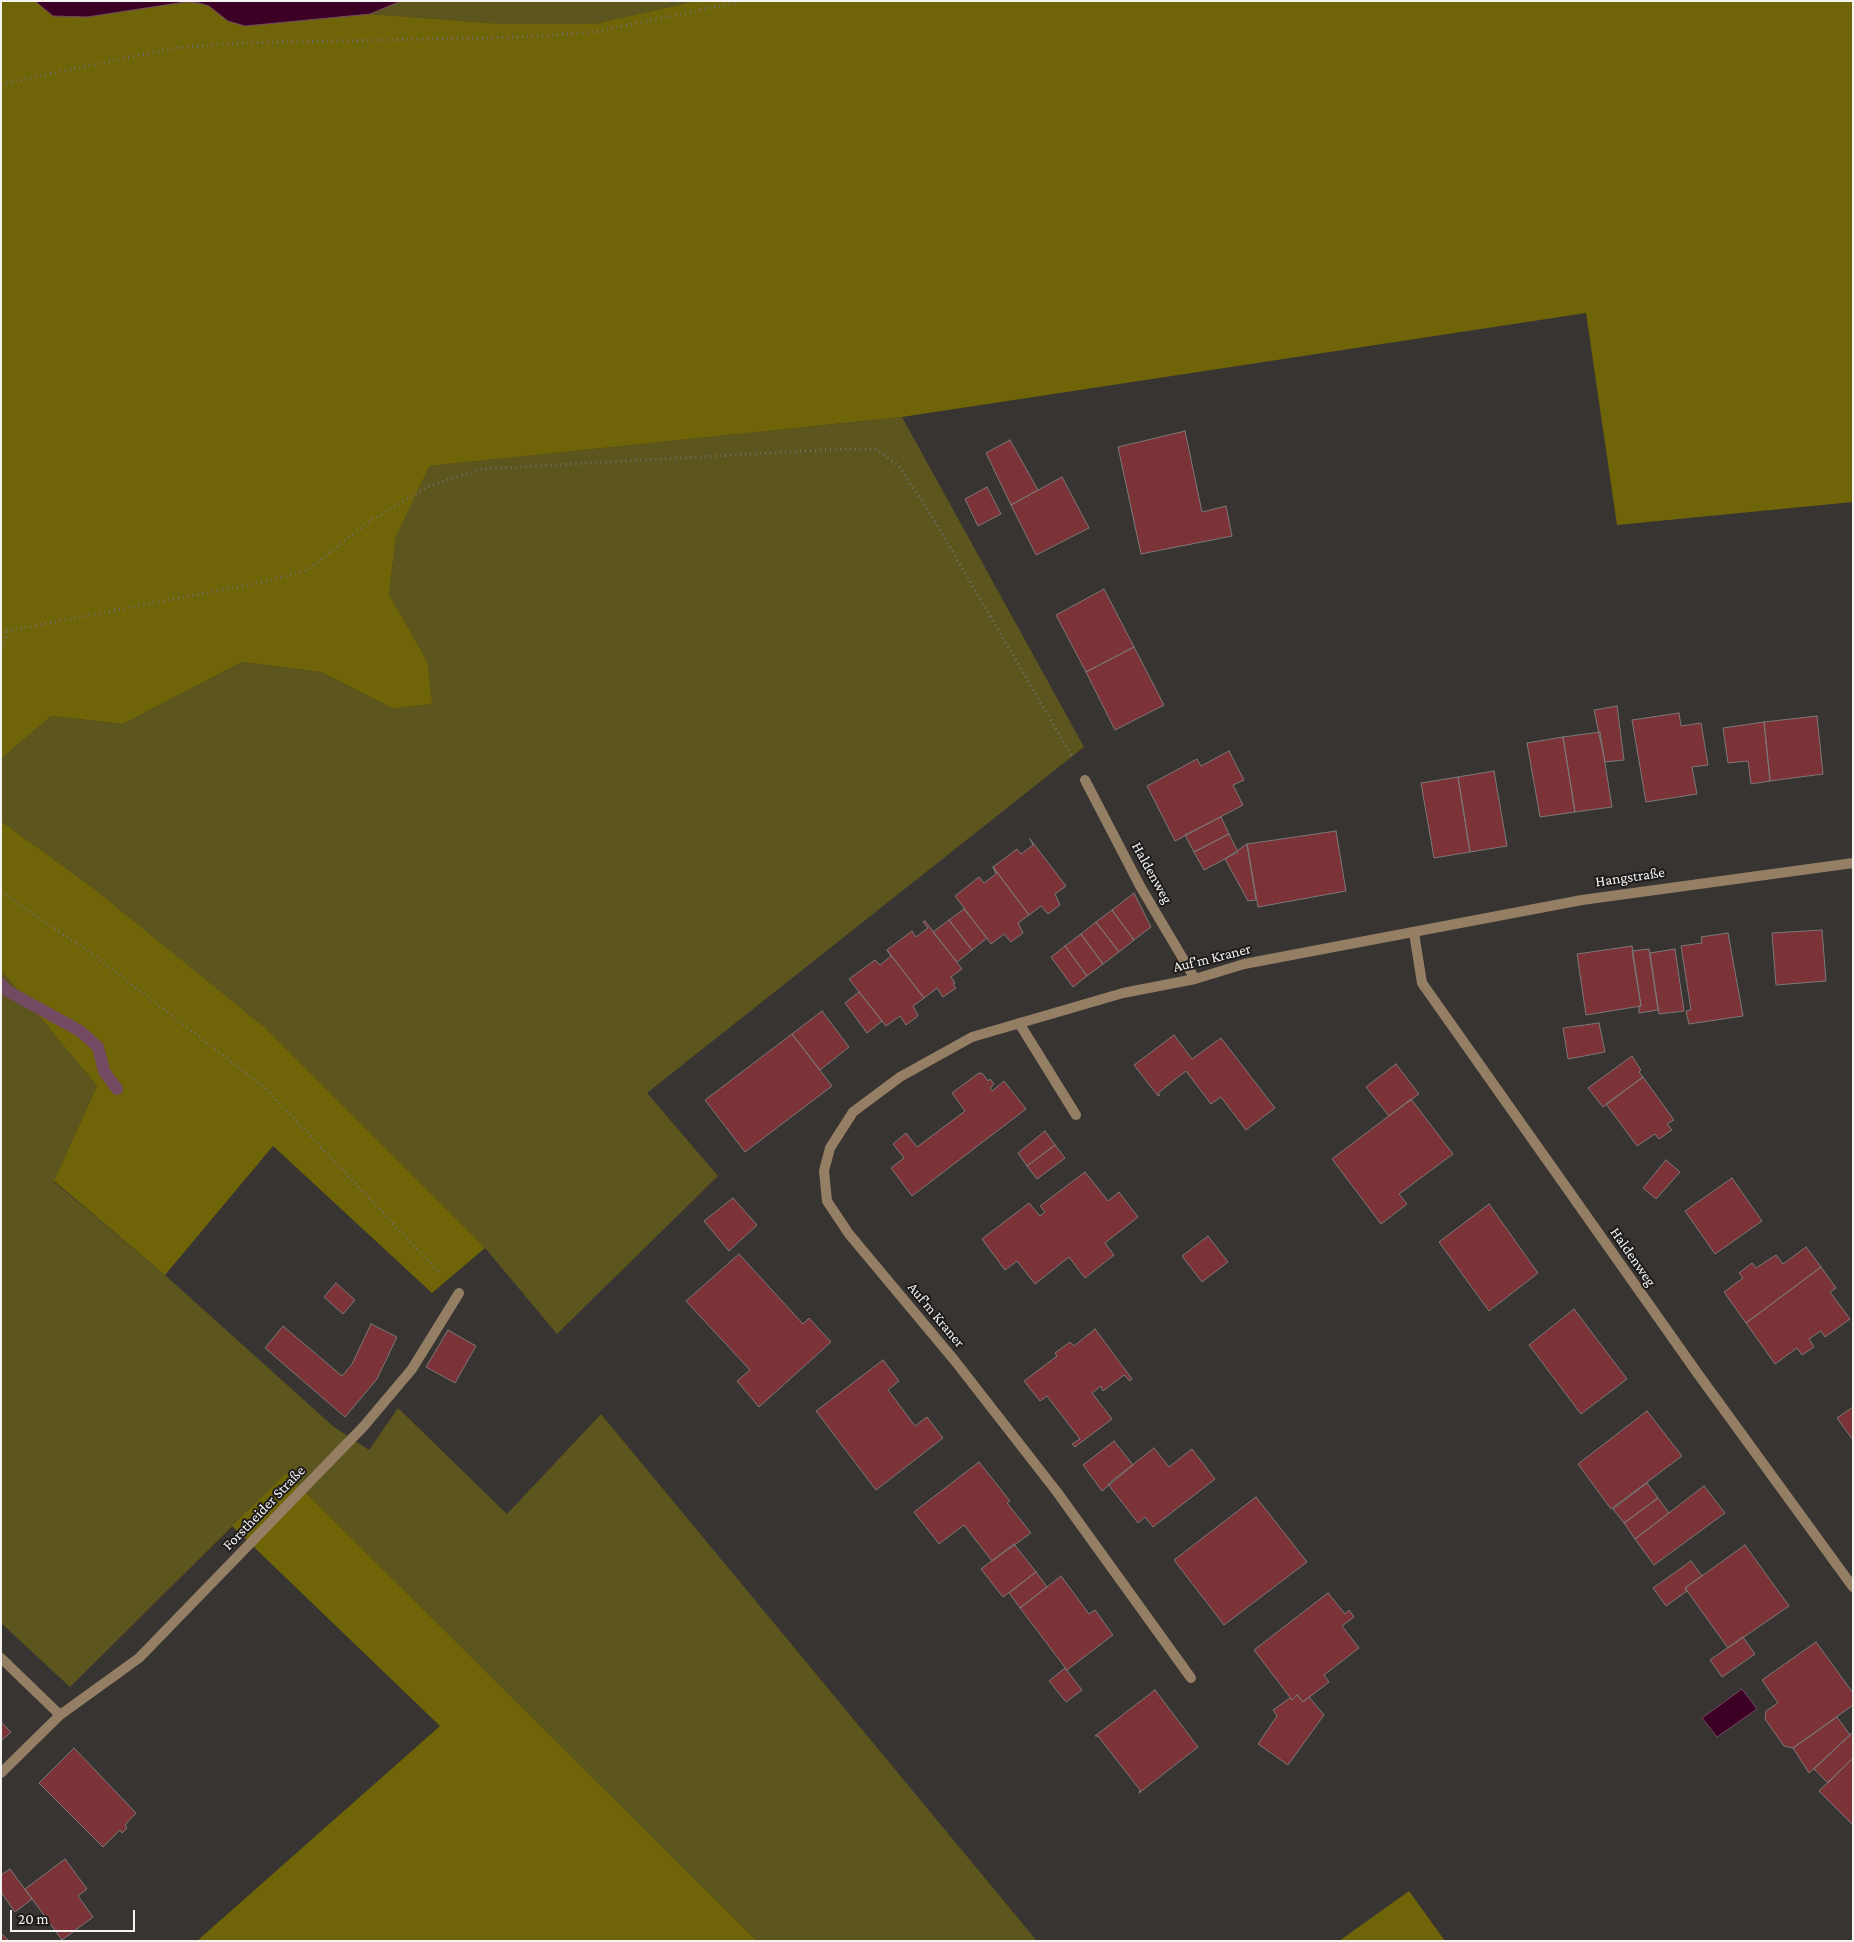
<!DOCTYPE html>
<meta charset="utf-8">
<style>
body{margin:0}
#map{position:relative;width:1854px;height:1942px;overflow:hidden;background:#373432;font-family:"Crimson Pro",serif}
canvas{display:block}
.frame{position:absolute;inset:0;border:2px solid #f5f3f2;pointer-events:none}
.scale{position:absolute;left:10px;top:1910px;width:125px;height:22px;box-sizing:border-box;border:2px solid #f5f3f2;border-top:0;padding-left:6px;font-size:15px;line-height:18px;white-space:nowrap;color:#f5f3f2;-webkit-text-stroke:4px #1d1c1b;paint-order:stroke}
</style>
<div id="map">
<canvas width="1854" height="1942"></canvas>
<div class="frame"></div>
<div class="scale">20 m</div>
</div>
<script>
const ctx = document.querySelector('canvas').getContext('2d');
ctx.lineJoin = 'round';
function fill(path, color) { ctx.fillStyle = color; ctx.fill(path, 'evenodd'); }
const toPath = rows => new Path2D(rows.map(r => 'M' + r).join(''));
function strokePath(path, color, width, dash) { ctx.strokeStyle = color; ctx.lineWidth = width; ctx.lineCap = dash ? 'butt' : 'round'; ctx.setLineDash(dash || []); ctx.stroke(path); }
function label(font, color, halo, rows, align = 'center') {
  ctx.font = font + ' "Crimson Pro",serif'; ctx.lineWidth = 4; ctx.setLineDash([]); ctx.textBaseline = 'middle'; ctx.strokeStyle = halo; ctx.fillStyle = color; for (const [text, x, y, turn = 0] of rows) {
    ctx.save(); ctx.translate(x, y); ctx.rotate((+turn || 0) * Math.PI / 180); ctx.textAlign = isNaN(turn) ? turn : align; if (halo) ctx.strokeText(text, 0, 0); ctx.fillText(text, 0, 0); ctx.restore();
  }
}
const green = toPath([
 [401,1,696,1,594,24,503,24,370,14],
 [902,417,1084,747,647,1093,718,1176,557,1334,485,1248,89,885,1,821,1,759,51,716,123,724,242,662,321,672,392,708,427,661,389,594,396,537,428,466],
 [1,970,97,1086,54,1182,165,1275,334,1427,369,1450,398,1408,507,1514,601,1414,1037,1941,757,1941,286,1473,70,1687,1,1623]
]);
const forest = toPath([
 [1,1,35,1,53,16,185,2,199,3,209,6,228,21,245,26,370,14,503,24,594,24,696,1,1853,1,1853,502,1617,525,1586,313,902,417,429,466,396,537,389,594,427,661,432,704,392,708,321,672,242,662,123,724,51,716,1,759],
 [1,821,89,885,265,1028,485,1248,432,1293,273,1146,165,1275,54,1181,97,1086,1,970],
 [286,1473,757,1941,197,1941,440,1726,232,1526],
 [1409,1891,1445,1941,1339,1941]
]);
const water = toPath([
 [35,1,401,1,370,14,245,26,228,21,209,6,199,3,185,2,87,17,53,16,35,1],
 [1742,1689,1757,1709,1717,1737,1702,1718,1742,1689]
]);
const stream = toPath([
 [1,984,6,990,80,1031,98,1047,104,1071,117,1089]
]);
const building = toPath([
 [1185,431,1202,512,1226,506,1232,536,1141,554,1118,447,1185,431],
 [1010,440,1038,490,1011,505,986,453,1010,440],
 [1062,477,1089,528,1036,555,1011,505,1062,477],
 [987,487,1001,514,978,526,965,499,987,487],
 [1104,589,1134,647,1086,672,1056,615,1104,589],
 [1134,647,1164,705,1115,730,1086,672,1134,647],
 [1617,706,1624,760,1605,762,1594,710,1617,706],
 [1679,713,1681,726,1701,723,1708,765,1692,767,1697,794,1646,802,1632,720,1679,713],
 [1817,716,1823,774,1770,781,1764,722,1817,716],
 [1764,722,1770,781,1751,784,1748,761,1728,763,1723,728,1764,722],
 [1600,732,1612,807,1575,812,1563,737,1600,732],
 [1563,737,1575,812,1540,817,1527,743,1563,737],
 [1229,751,1244,780,1233,785,1243,805,1175,841,1147,786,1197,759,1201,766,1229,751],
 [1494,771,1507,846,1470,852,1458,777,1494,771],
 [1458,777,1470,852,1434,858,1421,783,1458,777],
 [1221,817,1229,834,1194,852,1185,835,1221,817],
 [1336,831,1346,891,1258,907,1247,844,1336,831],
 [1229,834,1238,852,1204,870,1194,852,1229,834],
 [1030,839,1066,886,1055,894,1060,905,1048,914,1041,906,1029,915,993,867,1017,849,1021,854,1033,845,1030,839],
 [1247,844,1256,900,1248,901,1225,859,1247,844],
 [993,867,1029,915,1018,923,1023,933,1011,942,1004,934,991,944,955,896,979,877,984,883,996,874,993,867],
 [1134,893,1151,927,1134,940,1112,910,1134,893],
 [964,909,987,938,972,950,949,920,964,909],
 [1112,910,1134,940,1119,952,1096,922,1112,910],
 [949,920,972,950,957,962,933,932,949,920],
 [925,921,962,969,951,977,955,983,953,984,956,988,943,997,937,988,924,998,887,950,912,931,916,937,928,928,923,922,925,921],
 [1096,922,1119,952,1103,964,1081,934,1096,922],
 [1822,930,1826,981,1776,985,1772,933,1822,930],
 [1728,933,1743,1016,1689,1024,1686,1011,1691,1010,1681,946,1702,943,1701,937,1728,933],
 [1081,934,1103,964,1087,976,1065,946,1081,934],
 [1065,946,1087,976,1073,987,1051,957,1065,946],
 [1632,946,1641,1006,1586,1015,1577,954,1632,946],
 [1649,949,1658,1010,1639,1013,1639,1006,1641,1006,1632,951,1649,949],
 [1675,949,1684,1011,1659,1014,1650,953,1675,949],
 [887,950,924,998,913,1006,918,1016,906,1025,900,1016,886,1026,849,979,875,960,880,965,891,956,887,950],
 [859,992,882,1021,867,1033,845,1003,859,992],
 [822,1011,849,1047,820,1070,792,1034,822,1011],
 [1599,1023,1605,1052,1568,1059,1563,1028,1599,1023],
 [792,1034,832,1086,745,1152,705,1100,792,1034],
 [1174,1035,1192,1059,1221,1038,1275,1108,1246,1130,1221,1097,1211,1104,1186,1071,1158,1093,1160,1095,1158,1096,1134,1065,1174,1035],
 [1632,1056,1641,1070,1639,1072,1643,1077,1603,1107,1588,1088,1632,1056],
 [1396,1064,1419,1094,1389,1116,1366,1087,1396,1064],
 [979,1073,983,1074,988,1081,990,1079,994,1084,990,1088,992,1091,1004,1081,1026,1109,912,1196,891,1168,904,1158,893,1144,906,1133,917,1147,965,1111,952,1093,979,1073],
 [1643,1077,1674,1120,1667,1124,1672,1130,1659,1139,1655,1134,1637,1146,1606,1104,1643,1077],
 [1411,1099,1453,1154,1399,1194,1407,1204,1381,1224,1332,1159,1411,1099],
 [1045,1131,1055,1145,1027,1166,1018,1153,1045,1131],
 [1055,1145,1065,1158,1037,1179,1027,1166,1055,1145],
 [1666,1160,1680,1172,1656,1199,1643,1188,1666,1160],
 [1085,1172,1108,1201,1119,1192,1138,1217,1105,1243,1114,1255,1085,1278,1069,1257,1035,1284,1017,1261,1005,1270,982,1239,1029,1203,1040,1216,1045,1212,1040,1206,1085,1172],
 [1732,1178,1762,1221,1715,1254,1685,1211,1732,1178],
 [733,1198,757,1225,729,1251,704,1221,733,1198],
 [1489,1204,1538,1273,1489,1311,1439,1242,1489,1204],
 [1208,1236,1228,1262,1202,1282,1182,1256,1208,1236],
 [1806,1247,1821,1267,1746,1323,1724,1292,1743,1278,1739,1273,1752,1263,1756,1268,1776,1255,1783,1264,1806,1247],
 [739,1254,803,1324,809,1318,831,1342,759,1407,737,1381,750,1370,686,1301,739,1254],
 [1821,1267,1836,1288,1830,1292,1850,1319,1825,1337,1821,1331,1809,1339,1814,1347,1802,1355,1797,1348,1775,1364,1746,1323,1821,1267],
 [336,1283,355,1300,343,1314,324,1297,336,1283],
 [1574,1309,1627,1379,1581,1414,1529,1345,1574,1309],
 [371,1324,397,1337,377,1379,345,1417,265,1348,283,1326,342,1376,352,1364,371,1324],
 [1095,1329,1132,1379,1130,1381,1124,1375,1103,1391,1101,1386,1092,1393,1112,1419,1075,1447,1072,1444,1080,1439,1047,1396,1040,1401,1024,1381,1057,1356,1055,1353,1070,1342,1074,1346,1095,1329],
 [448,1330,476,1346,455,1383,426,1367,448,1330],
 [883,1360,899,1381,888,1390,915,1426,927,1417,943,1438,876,1490,816,1411,883,1360],
 [1853,1407,1853,1440,1837,1418,1853,1407],
 [1647,1411,1682,1456,1611,1509,1578,1464,1647,1411],
 [1114,1441,1133,1465,1102,1491,1083,1465,1114,1441],
 [1154,1448,1169,1467,1192,1449,1215,1479,1153,1527,1145,1517,1138,1523,1108,1484,1154,1448],
 [979,1462,1010,1501,1007,1503,1031,1533,992,1561,964,1525,939,1544,914,1512,979,1462],
 [1647,1483,1658,1498,1624,1523,1613,1509,1647,1483],
 [1704,1486,1725,1513,1654,1565,1635,1539,1704,1486],
 [1256,1497,1307,1562,1224,1625,1174,1560,1256,1497],
 [1658,1498,1669,1513,1635,1539,1624,1523,1658,1498],
 [1014,1544,1036,1572,1003,1597,981,1569,1014,1544],
 [1745,1545,1789,1606,1728,1648,1685,1588,1745,1545],
 [1691,1561,1702,1576,1685,1588,1687,1591,1666,1606,1653,1588,1691,1561],
 [1036,1572,1047,1587,1020,1608,1009,1593,1036,1572],
 [1061,1576,1089,1614,1095,1610,1113,1635,1067,1670,1020,1608,1061,1576],
 [1328,1593,1345,1614,1349,1610,1354,1617,1342,1626,1359,1648,1324,1675,1329,1682,1303,1702,1297,1695,1292,1700,1254,1650,1328,1593],
 [1743,1637,1755,1654,1722,1677,1710,1660,1743,1637],
 [1816,1642,1853,1693,1853,1705,1793,1748,1784,1746,1765,1719,1766,1711,1778,1703,1762,1680,1816,1642],
 [1065,1668,1082,1690,1066,1702,1049,1681,1065,1668],
 [1155,1690,1198,1747,1139,1793,1140,1790,1098,1736,1095,1736,1155,1690],
 [1297,1695,1303,1702,1309,1697,1324,1715,1288,1765,1258,1744,1277,1716,1273,1710,1290,1698,1292,1700,1297,1695],
 [1837,1717,1850,1735,1809,1773,1793,1748,1837,1717],
 [1,1722,11,1732,1,1741,1,1722],
 [1853,1732,1853,1758,1828,1783,1814,1769,1853,1732],
 [74,1748,136,1813,125,1825,127,1828,122,1833,120,1830,103,1847,39,1783,74,1748],
 [1853,1758,1853,1825,1819,1791,1853,1758],
 [65,1859,87,1889,78,1896,93,1917,62,1940,25,1889,65,1859],
 [10,1869,32,1899,15,1912,1,1892,1,1875,10,1869],
 [1,1933,9,1941,1,1941,1,1933]
]);
const path = toPath([
 [1,84,174,48,238,43,526,37,594,32,743,1],
 [1,632,268,581,307,570,370,521,431,485,483,469,841,449,875,449,899,466,934,520,1073,758],
 [1,652,7,632],
 [1,892,96,957,263,1086,441,1274]
]);
const minor = toPath([
 [1085,780,1140,886,1195,979],
 [1414,933,1422,983,1698,1374,1853,1587],
 [1019,1023,1076,1115],
 [1,1658,60,1715],
 [1191,1678,1057,1492,955,1361,849,1234,827,1201,824,1171,830,1148,853,1112,900,1077,972,1037,1123,993,1195,979,1244,964,1582,900,1853,863],
 [1,1773,60,1715,139,1658,364,1426,412,1369,459,1293]
]);
const streetNames = [
 ["Haldenweg",1152,873,61],
 ["Hangstraße",1630,877,-8],
 ["Auf'm Kraner",1212,958,-14],
 ["Haldenweg",1633,1257,55],
 ["Auf'm Kraner",936,1315,50],
 ["Forstheider Straße",264,1508,-46]
];
fill(green, '#5c551d');
fill(forest, '#6f6508');
fill(water, '#3d0025');
strokePath(water, '#744962', 1);
strokePath(stream, '#744962', 12);
fill(building, '#7c3338');
strokePath(building, '#7d7878', 1);
strokePath(path, '#726f6d', 3, [1, 4]);
strokePath(minor, '#947f65', 10);
label('15px', '#f5f3f2', '#1d1c1b', streetNames);
</script>
